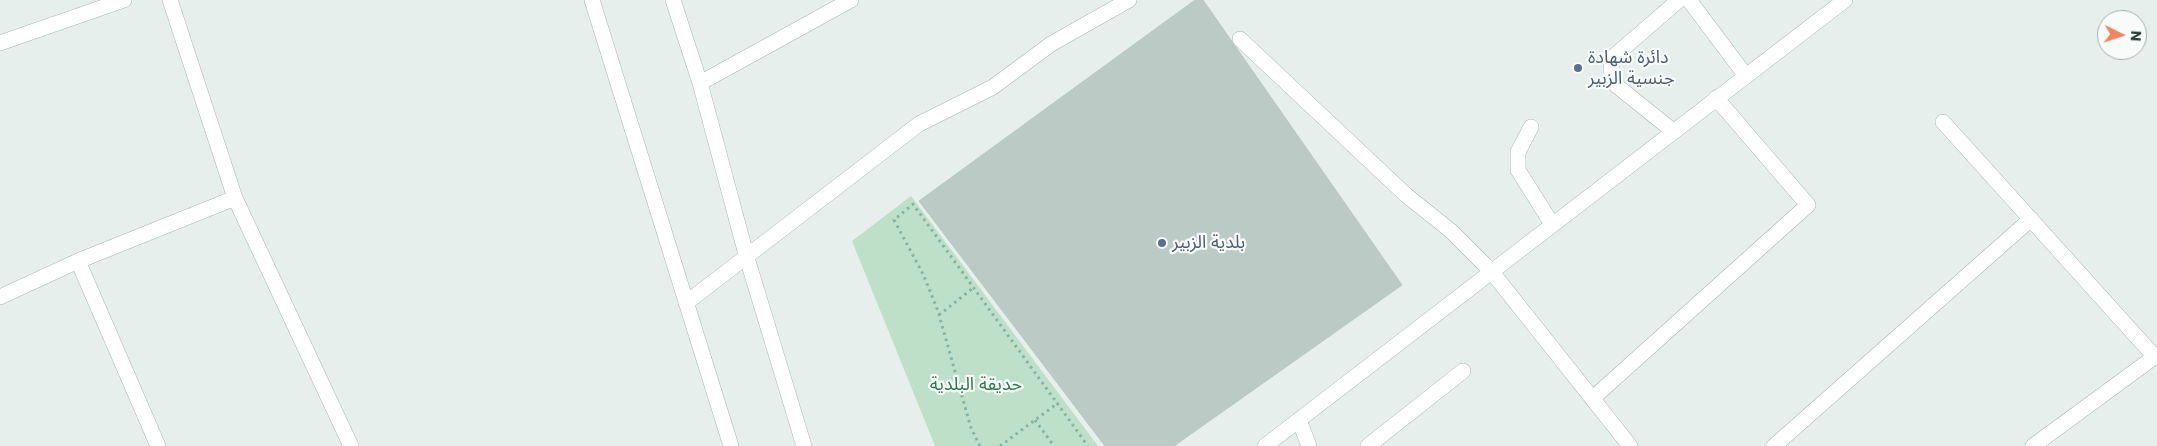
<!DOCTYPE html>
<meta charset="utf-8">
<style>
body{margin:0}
#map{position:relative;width:2157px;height:446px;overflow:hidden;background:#e6efeb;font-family:Poppins,sans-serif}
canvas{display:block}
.north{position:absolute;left:2097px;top:10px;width:50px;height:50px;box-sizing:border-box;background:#f7fbf9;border:1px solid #a3b1ad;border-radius:50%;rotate:94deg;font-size:14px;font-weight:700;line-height:20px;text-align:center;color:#24423a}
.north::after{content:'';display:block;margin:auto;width:18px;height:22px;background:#f4845f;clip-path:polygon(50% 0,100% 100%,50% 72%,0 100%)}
</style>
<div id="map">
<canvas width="2157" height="446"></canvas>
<div class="north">N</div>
</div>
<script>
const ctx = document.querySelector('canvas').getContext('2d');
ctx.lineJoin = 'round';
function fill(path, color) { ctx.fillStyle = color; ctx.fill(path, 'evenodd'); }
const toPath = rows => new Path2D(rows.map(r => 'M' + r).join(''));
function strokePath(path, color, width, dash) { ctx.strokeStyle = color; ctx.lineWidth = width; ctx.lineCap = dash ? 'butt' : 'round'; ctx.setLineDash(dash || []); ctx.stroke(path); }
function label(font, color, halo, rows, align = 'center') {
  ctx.font = font + ' Poppins,"Noto Sans Arabic",sans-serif'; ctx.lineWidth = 4.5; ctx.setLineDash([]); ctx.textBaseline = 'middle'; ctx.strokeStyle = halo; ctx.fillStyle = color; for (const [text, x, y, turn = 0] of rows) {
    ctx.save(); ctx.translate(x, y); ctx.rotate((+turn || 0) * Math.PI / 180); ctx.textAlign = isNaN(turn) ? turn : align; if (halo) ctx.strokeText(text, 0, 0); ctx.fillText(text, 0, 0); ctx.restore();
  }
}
const green = toPath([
 [911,196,1098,446,935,446,852,241]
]);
const building = toPath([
 [1195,0,1203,0,1402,285,1174,446,1105,446,919,201,1195,0]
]);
const path = toPath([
 [939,315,973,288],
 [1035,420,1054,446],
 [980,446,971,428,938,311,923,274,894,220,913,204,1088,446],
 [1000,446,1058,403]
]);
const minor = toPath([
 [170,0,235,198,351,446],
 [592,0,731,446],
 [673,0,700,83,747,258,804,446],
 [1689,0,1746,76],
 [1240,39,1406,195,1451,231,1491,271,1630,446],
 [0,43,124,0],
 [700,83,851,0],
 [1943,122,2155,357],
 [1531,127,1518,152,1518,170,1552,224],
 [1673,131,1617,86,1611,70,1612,58,1679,0],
 [78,261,158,446],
 [0,297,78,261,235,198],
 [686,303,919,124,993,87,1051,44,1129,0],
 [1593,398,1808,205,1716,98],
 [1299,420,1309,446],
 [1265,446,1845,0],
 [1368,446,1463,371],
 [1774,446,2031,219],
 [2033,446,2157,355]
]);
const markers = [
 [1578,68,5,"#5c6f8a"],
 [1162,243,5,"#5c6f8a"]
];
const serviceNames = [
 ["دائرة شهادة",1588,58],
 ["جنسية الزبير",1588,79],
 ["بلدية الزبير",1172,243]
];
const parkNames = [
 ["حديقة البلدية",976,385]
];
fill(green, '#bfe0c8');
fill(building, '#bbcac4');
strokePath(building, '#b8c9c2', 1);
strokePath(minor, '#a8b8b2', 16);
strokePath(path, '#86b3a5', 3, [2.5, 4]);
strokePath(minor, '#fff', 15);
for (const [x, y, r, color] of markers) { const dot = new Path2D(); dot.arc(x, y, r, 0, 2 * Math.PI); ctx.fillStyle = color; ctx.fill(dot); strokePath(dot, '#f7fbf9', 2); }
label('18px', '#4e5e75', '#f7fbf9', serviceNames, 'left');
label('18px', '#2d7a4b', '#f7fbf9', parkNames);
</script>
